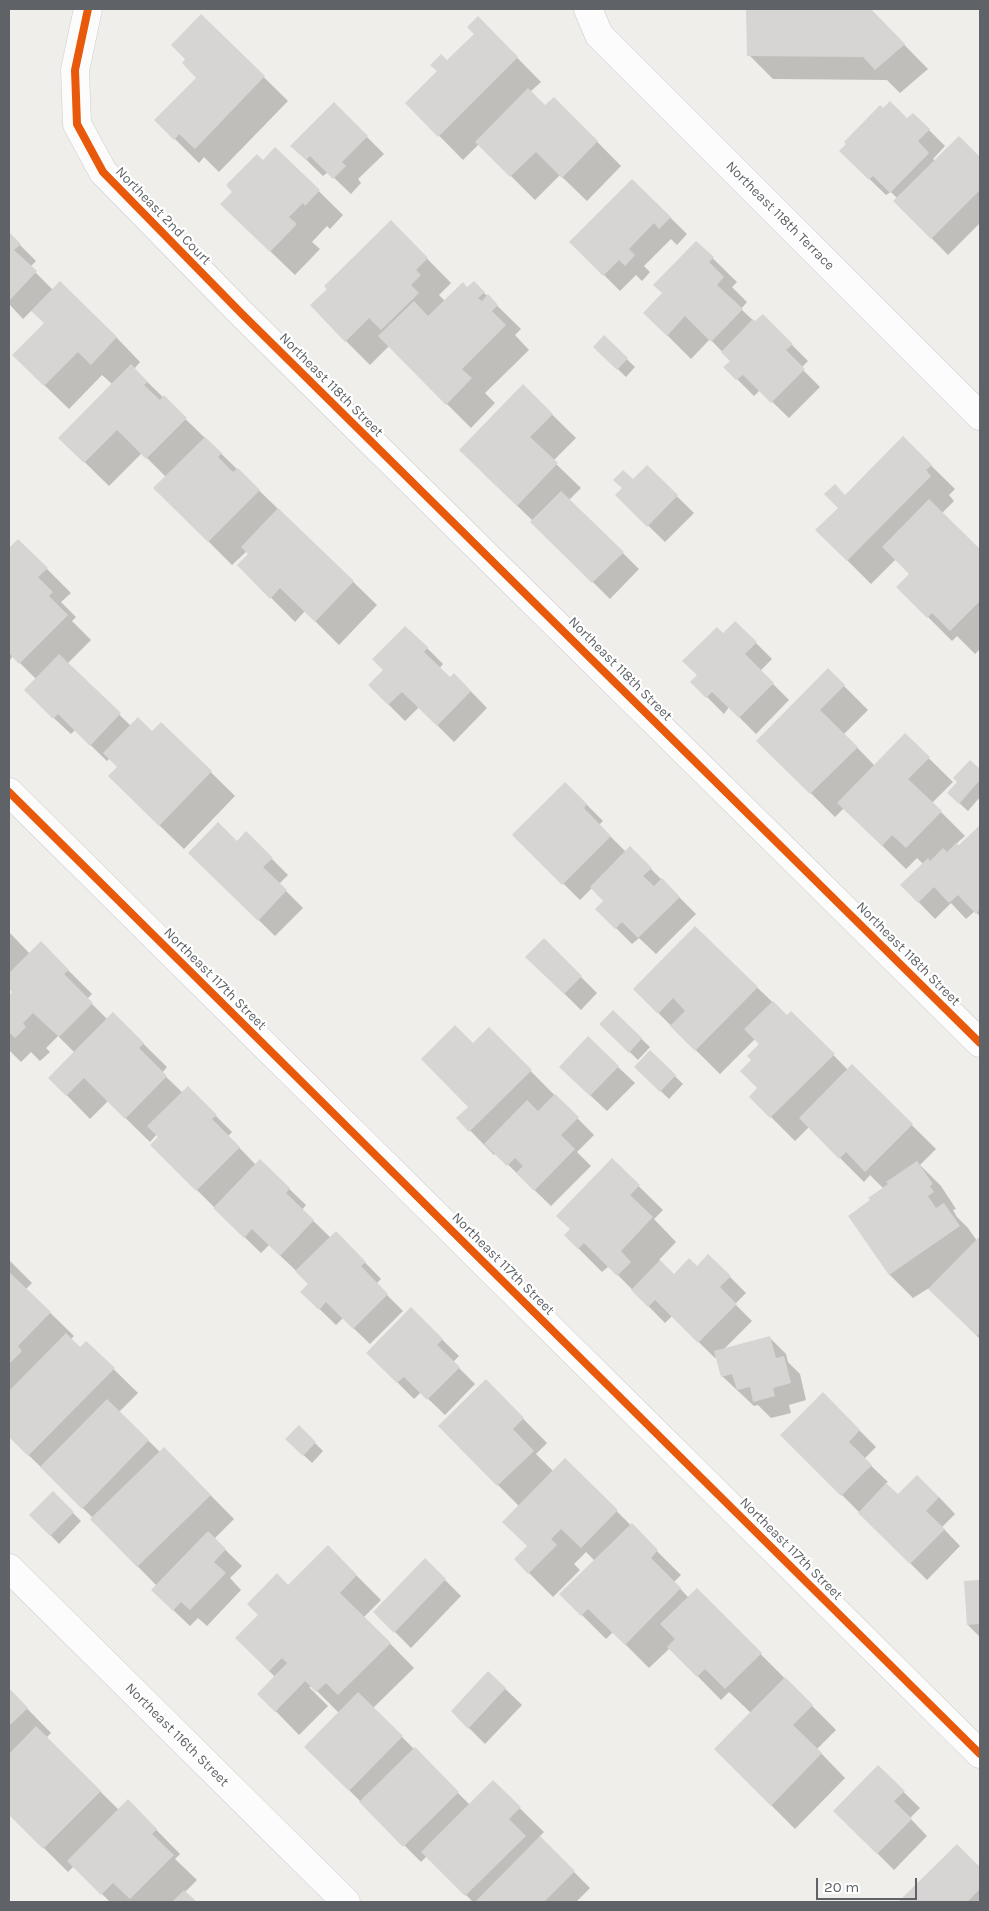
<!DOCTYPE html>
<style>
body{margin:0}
#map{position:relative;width:989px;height:1911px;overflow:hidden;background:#efeeea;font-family:Karla,sans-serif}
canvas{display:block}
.frame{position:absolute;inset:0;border:10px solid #5f6368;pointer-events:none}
.scale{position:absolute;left:816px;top:1878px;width:101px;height:22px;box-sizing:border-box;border:2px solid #5f6368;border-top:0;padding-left:6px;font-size:15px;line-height:18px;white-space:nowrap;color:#5f6368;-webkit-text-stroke:4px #fff;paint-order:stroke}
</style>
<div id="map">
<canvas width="989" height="1911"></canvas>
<div class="frame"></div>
<div class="scale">20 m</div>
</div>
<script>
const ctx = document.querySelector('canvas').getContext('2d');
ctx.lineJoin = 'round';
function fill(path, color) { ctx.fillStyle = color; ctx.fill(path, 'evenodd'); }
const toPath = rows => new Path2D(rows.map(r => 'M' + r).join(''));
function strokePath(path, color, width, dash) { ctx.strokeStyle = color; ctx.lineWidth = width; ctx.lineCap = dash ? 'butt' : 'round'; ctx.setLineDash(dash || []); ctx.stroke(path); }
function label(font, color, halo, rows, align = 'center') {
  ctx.font = font + ' Karla,sans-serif'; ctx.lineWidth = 4.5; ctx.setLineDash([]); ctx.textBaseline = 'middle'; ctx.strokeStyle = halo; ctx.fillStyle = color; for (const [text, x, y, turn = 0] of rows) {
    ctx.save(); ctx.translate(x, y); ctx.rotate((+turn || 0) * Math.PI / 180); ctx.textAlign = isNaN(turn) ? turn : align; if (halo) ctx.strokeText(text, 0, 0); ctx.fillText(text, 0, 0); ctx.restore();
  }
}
const shadow = toPath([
 [748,9,869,9,928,69,900,93,887,80,773,79,749,55],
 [201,15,288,101,219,172,204,157,199,163,156,120,198,78],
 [478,18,541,82,530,92,545,107,554,98,621,166,587,201,560,175,535,200,479,144,463,160,407,103,475,34],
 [334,104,384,154,358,179,361,183,351,194,328,172,323,176,292,146],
 [913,114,945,146,933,159,936,161,959,138,980,159,980,223,948,255,895,201,898,199,891,192,886,195,857,167],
 [276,149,343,215,330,229,327,226,312,242,320,249,295,275,246,228,263,162],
 [632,180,687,234,677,245,671,239,644,266,650,272,642,281,636,275,620,291,571,242],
 [391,222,451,283,439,295,445,301,474,283,521,329,515,335,529,350,485,393,495,403,471,428,389,346,370,365,346,341],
 [9,234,36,261,30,267,53,290,60,283,117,338,140,362,134,369,377,605,339,645,305,611,295,622,239,565,250,554,247,551,232,565,155,488,166,477,142,453,109,486,60,438,112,384,102,375,69,409,38,379,45,324,32,310,23,319,9,304],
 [696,242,737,282,732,287,747,302,741,309,756,323,763,316,808,361,801,368,820,387,789,418,760,390,754,396,725,367,731,361,710,339,691,359,645,313,663,293],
 [604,337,635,367,626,377,595,347],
 [523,386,576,438,553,461,581,488,569,500,639,569,610,599,532,522,533,521,484,474],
 [903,438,955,489,949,495,954,501,942,513,980,551,980,649,975,654,957,636,952,641,898,587,911,574,896,559,871,584,817,530,840,508,845,496],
 [647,467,694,513,665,542,617,495],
 [18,540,71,593,61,602,76,617,72,621,91,640,67,664,131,726,152,733,161,723,235,796,184,849,133,800,118,767,110,758,107,761,75,730,71,734,42,707,36,679,13,656,9,661,9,550],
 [723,635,756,643,772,659,760,671,789,700,756,734,729,707,724,714,692,682,698,676],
 [427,648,443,664,439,669,450,679,454,674,487,708,454,742,419,707,405,721,369,685],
 [828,670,868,710,844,734,875,766,905,735,953,782,932,803,965,836,956,844,959,847,980,826,980,916,975,911,966,919,951,903,935,919,902,885,923,864,917,858,906,869,844,808,835,817,758,741],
 [970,762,980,771,980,797,968,811,957,801,959,782],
 [565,783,603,821,599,825,626,852,630,848,696,914,656,954,639,938,632,944,597,909,605,901,592,888,580,900,513,834],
 [246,833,288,875,279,884,303,908,275,936,190,853,237,842],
 [695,928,787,1016,791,1012,848,1070,852,1066,936,1149,920,1165,941,1186,956,1209,953,1210,957,1217,968,1228,977,1241,980,1238,980,1339,929,1288,913,1298,889,1274,872,1200,884,1189,870,1175,864,1182,809,1127,795,1141,751,1097,759,1088,753,1060,761,1044,755,1039,720,1074,634,989],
 [9,932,30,954,41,943,92,994,87,999,108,1020,113,1014,167,1067,162,1073,183,1093,188,1088,232,1132,228,1136,256,1165,260,1161,306,1205,302,1210,331,1238,352,1249,381,1279,376,1284,403,1311,370,1344,343,1318,336,1325,302,1292,310,1284,269,1245,261,1253,231,1224,152,1145,160,1137,157,1134,150,1142,108,1101,90,1119,50,1078,75,1053,58,1036,46,1048,50,1052,40,1061,31,1052,21,1062,9,1050,9,998,14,992,9,987],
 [544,940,597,993,581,1010,527,957],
 [613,1012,650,1047,638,1060,601,1024],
 [489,1029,594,1135,577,1152,591,1166,551,1206,496,1153,494,1155,458,1118,469,1107,473,1045],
 [650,1052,683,1084,669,1099,636,1067],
 [618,1067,635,1083,607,1111,577,1083],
 [612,1160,663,1210,654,1219,676,1242,659,1260,674,1275,697,1267,708,1255,746,1293,735,1304,752,1321,723,1350,769,1337,786,1354,788,1362,800,1374,806,1400,789,1405,791,1413,771,1418,758,1405,754,1406,722,1376,717,1357,715,1358,672,1316,665,1323,609,1266,602,1272,565,1235,571,1229],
 [9,1260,32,1283,26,1289,74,1336,71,1339,81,1348,86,1342,138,1393,119,1412,160,1452,164,1448,234,1519,214,1539,242,1566,230,1578,241,1590,207,1626,198,1618,190,1626,170,1607,157,1586,91,1519,93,1518,9,1436],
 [411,1309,459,1356,453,1362,475,1384,445,1415,421,1392,414,1399,368,1353],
 [486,1381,547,1443,536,1454,553,1471,565,1460,681,1575,674,1582,688,1597,697,1590,836,1730,817,1749,845,1778,795,1829,715,1749,751,1713,729,1692,721,1700,670,1648,649,1668,613,1632,606,1639,561,1594,595,1561,586,1552,574,1564,580,1570,553,1597,515,1559,528,1547,519,1506,439,1426],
 [823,1394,876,1447,864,1459,888,1482,885,1484,898,1496,939,1497,955,1514,942,1527,960,1546,927,1580,782,1435],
 [299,1427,323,1451,312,1463,295,1447],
 [53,1493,81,1521,59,1544,31,1515],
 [328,1547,381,1600,364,1617,414,1668,373,1708,470,1805,493,1782,544,1832,539,1837,590,1888,576,1902,473,1902,427,1856,421,1862,306,1747,339,1713,313,1687,309,1687,328,1706,299,1735,259,1694,275,1677,237,1638],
 [425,1560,461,1596,411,1648,375,1612],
 [980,1581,980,1637,968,1625,965,1582],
 [489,1673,522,1705,485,1744,452,1711],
 [9,1690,51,1733,46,1738,119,1810,128,1801,180,1854,175,1859,197,1880,185,1892,195,1902,110,1902,74,1866,68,1872,9,1813],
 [878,1767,920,1808,910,1818,927,1836,894,1870,835,1811],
 [957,1845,980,1869,980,1902,900,1902]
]);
const building = toPath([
 [746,9,871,9,905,44,875,70,863,57,747,56],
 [201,14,265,76,195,149,179,134,174,140,154,120,196,78,182,63,185,59,171,45],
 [478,16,518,57,438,137,405,103,437,71,430,65,441,54,447,60,474,34,467,27],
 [528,88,545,105,554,97,598,141,562,178,536,152,510,177,475,142],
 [890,101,907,118,913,113,930,129,918,141,929,153,890,193,873,176,869,180,839,151,846,144,844,142,880,105,883,108],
 [334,102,368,136,342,162,346,166,333,179,310,156,306,160,290,146],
 [959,136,980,157,980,190,931,239,893,201],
 [275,147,320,190,305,206,303,203,289,217,297,224,270,252,220,204,232,192,226,185,257,154,263,160],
 [632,179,671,217,659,229,654,223,629,249,635,255,625,266,619,260,603,276,569,242],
 [391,220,428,258,416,270,421,275,411,285,419,293,381,330,369,318,345,342,310,305,327,289,324,286],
 [9,232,21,244,14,250,37,271,9,301],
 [696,241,714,257,709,262,724,277,717,285,743,309,711,342,685,316,667,336,643,313,662,293,653,285],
 [60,281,117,337,91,365,78,352,44,386,12,355,44,323,31,311],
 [474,281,485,292,478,298,482,301,488,294,498,305,492,311,506,325,462,369,472,378,446,405,378,336,414,301,428,316,463,282,467,287],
 [763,314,793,344,786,350,805,369,771,403,743,375,736,380,723,367,730,361,721,352,753,319,755,321],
 [604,335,628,358,617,370,593,347],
 [131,364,148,382,144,385,160,400,164,395,187,418,146,459,117,430,84,463,58,438],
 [523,384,553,414,530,437,558,463,517,506,459,450],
 [903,436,932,465,926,470,931,476,847,561,815,530,838,508,824,494,835,484,845,495],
 [205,437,222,453,218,457,233,472,238,468,260,490,208,542,153,488],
 [647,465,678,495,647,527,615,495,622,488,613,480,623,470,633,479],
 [561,491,624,552,592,583,530,522],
 [929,499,980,549,980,601,950,631,932,613,927,618,896,587,909,574,882,547],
 [278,508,354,581,315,622,280,588,270,599,237,565,248,554,241,547],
 [18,539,48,568,38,577,53,592,49,596,68,615,19,664,9,653,9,548],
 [735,621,757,642,745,654,774,683,739,718,712,692,706,698,690,682,697,675,682,661,717,627,723,633],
 [405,626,428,647,424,652,450,677,454,673,471,691,437,726,402,692,388,705,368,685,383,670,372,659],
 [59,654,121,713,90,746,58,714,53,719,24,690],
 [828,668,845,685,820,710,858,747,810,794,756,741],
 [138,717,152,731,161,722,212,771,159,826,108,776,117,767,103,753],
 [905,733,930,757,908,779,942,811,906,848,892,835,882,846,837,803],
 [970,760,980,769,980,780,959,804,947,793,957,782,953,778],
 [565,782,587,804,584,808,611,836,562,885,512,835],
 [218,822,237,841,246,831,273,858,263,867,287,890,258,921,188,853],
 [980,825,980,909,976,914,958,895,949,903,934,887,918,903,900,885,928,858,930,861,943,848,947,852,956,843,959,845],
 [630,846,652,868,643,876,654,886,662,878,680,897,638,938,622,922,615,929,595,909,603,901,590,887],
 [695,926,758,987,695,1051,670,1026,685,1011,673,998,658,1014,633,989],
 [544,938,582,976,564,994,525,957],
 [41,941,69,970,64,974,93,1003,59,1037,33,1013,23,1023,26,1027,15,1038,9,1032,9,996,12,992,9,989,9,973],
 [773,1001,787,1015,791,1011,835,1054,770,1118,749,1097,757,1088,740,1071,751,1060,747,1056,759,1044,744,1029],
 [613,1010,642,1038,629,1053,599,1024],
 [113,1012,144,1043,139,1048,167,1076,125,1119,84,1078,66,1096,48,1078],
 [455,1025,473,1043,489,1027,532,1070,469,1132,456,1118,468,1107,421,1059],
 [588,1036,619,1066,590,1096,559,1067],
 [650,1050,676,1075,660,1092,634,1067],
 [852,1064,913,1124,865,1172,846,1152,839,1159,799,1118],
 [188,1086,217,1115,212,1119,240,1147,196,1191,150,1145,158,1137,147,1126],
 [555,1094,579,1117,561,1135,575,1149,534,1191,516,1173,523,1166,515,1158,507,1166,484,1144,527,1100,538,1111],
 [612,1158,640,1185,630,1195,653,1217,621,1251,631,1262,617,1276,584,1243,578,1249,564,1235,570,1229,556,1216],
 [260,1159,290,1188,286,1193,314,1220,280,1256,252,1229,244,1238,213,1208],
 [917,1161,933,1184,930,1186,934,1192,928,1196,936,1208,944,1203,960,1226,889,1275,848,1216,870,1200,868,1198,888,1184,886,1182],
 [336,1231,366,1262,361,1266,388,1294,353,1329,326,1302,319,1310,300,1292,308,1284,295,1271],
 [980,1236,980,1333,977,1336,928,1289],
 [708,1254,731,1276,720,1287,737,1304,698,1343,655,1300,648,1307,631,1290,660,1260,674,1274,689,1258,697,1266],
 [9,1272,51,1312,18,1346,22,1351,9,1364],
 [411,1307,443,1339,437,1345,460,1367,427,1400,404,1377,397,1383,366,1353],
 [66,1333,80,1347,86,1341,115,1368,28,1456,9,1437,9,1391],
 [770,1336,776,1358,784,1356,791,1383,773,1388,775,1396,753,1402,750,1387,737,1390,732,1374,721,1377,714,1351],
 [486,1379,524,1418,513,1429,534,1451,497,1486,438,1426],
 [823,1392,860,1430,849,1442,872,1465,841,1496,780,1435],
 [107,1399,149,1440,82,1509,40,1467],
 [299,1425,316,1442,303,1456,285,1439],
 [164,1447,211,1495,137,1567,90,1519],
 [565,1458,618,1510,581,1548,561,1529,551,1539,557,1545,528,1574,514,1559,527,1546,502,1522],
 [917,1475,939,1497,926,1511,945,1529,910,1564,858,1513,886,1483,898,1494],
 [53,1491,74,1512,50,1536,29,1515],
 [632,1523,658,1550,651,1558,681,1588,625,1645,588,1609,581,1616,559,1594],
 [208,1531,226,1549,214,1562,226,1573,190,1610,181,1602,173,1611,151,1590],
 [328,1545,357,1575,340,1593,391,1643,338,1695,326,1683,316,1692,305,1681,275,1712,257,1694,287,1663,282,1658,269,1671,235,1638,258,1615,247,1604,277,1573,288,1585],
 [425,1558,446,1579,394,1633,373,1612],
 [980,1580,980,1624,967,1625,964,1581],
 [697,1588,762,1653,725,1689,705,1669,697,1677,667,1647,675,1639,660,1624],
 [488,1671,506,1688,468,1729,451,1711],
 [785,1677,813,1705,793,1725,822,1753,771,1806,714,1749],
 [9,1688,28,1708,9,1726],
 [358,1692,403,1736,349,1791,304,1747],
 [36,1726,101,1791,43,1849,9,1815,9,1754],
 [415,1747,459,1792,403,1847,359,1802],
 [878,1765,905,1791,894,1801,912,1819,877,1854,833,1811],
 [493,1780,521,1807,509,1819,526,1836,465,1896,421,1852],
 [128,1799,157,1829,152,1834,174,1855,130,1899,113,1883,101,1895,67,1861],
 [540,1836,575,1871,544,1902,475,1902],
 [957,1844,980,1867,980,1889,967,1902,898,1902],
 [184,1890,197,1902,172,1902]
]);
const minor = toPath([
 [88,9,75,70,77,124,103,172,241,313,980,1043],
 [588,9,599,35,980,416],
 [9,792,980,1754],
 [9,1568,346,1902]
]);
const cycleway = toPath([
 [88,9,75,70,77,124,103,172,241,313,980,1043],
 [9,792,980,1754]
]);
const streetNames = [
 ["Northeast 2nd Court",163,216,46],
 ["Northeast 118th Terrace",780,216,45],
 ["Northeast 118th Street",331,385,45],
 ["Northeast 118th Street",620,669,45],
 ["Northeast 118th Street",908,954,45],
 ["Northeast 117th Street",215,979,45],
 ["Northeast 117th Street",503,1264,45],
 ["Northeast 117th Street",791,1549,45],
 ["Northeast 116th Street",177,1735,45]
];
fill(shadow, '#0003');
fill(building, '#d6d5d3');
strokePath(minor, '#cbcccc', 29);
strokePath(minor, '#fdfcfc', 28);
strokePath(cycleway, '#e8590c', 8);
label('14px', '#5f6368', '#fff', streetNames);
</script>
